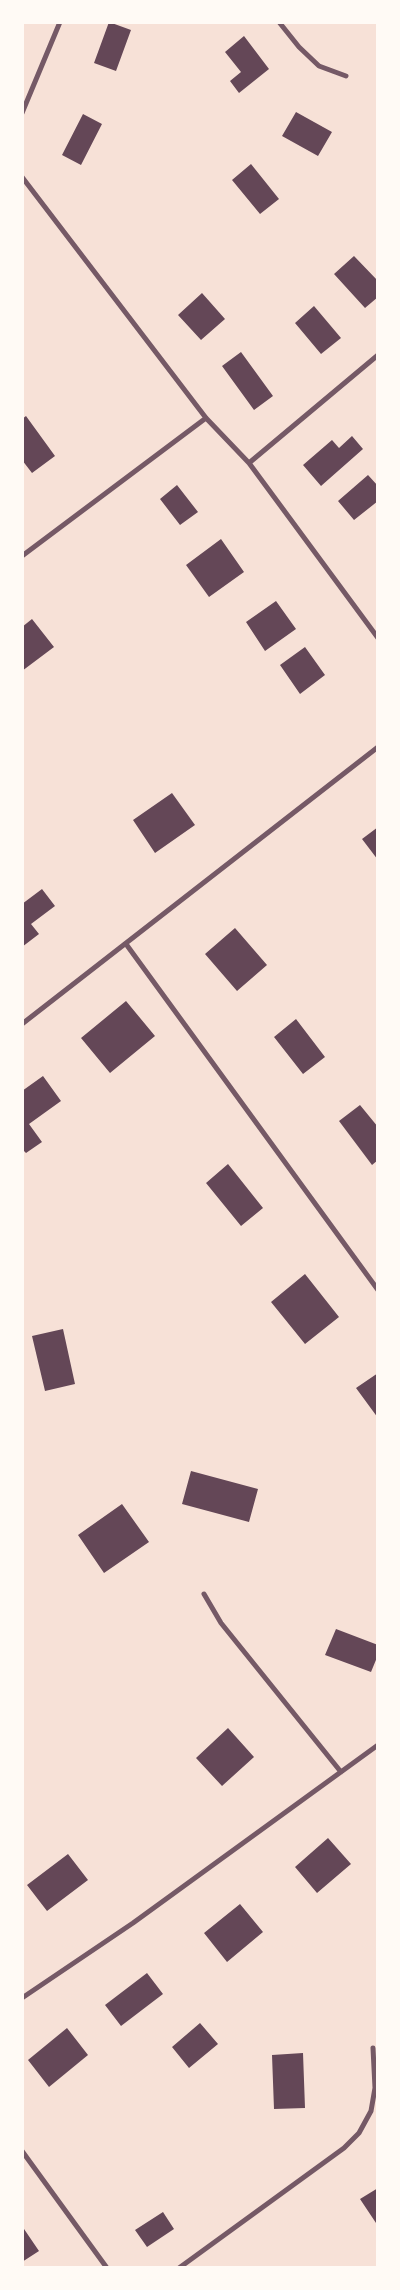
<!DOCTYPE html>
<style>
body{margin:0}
#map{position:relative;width:400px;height:2290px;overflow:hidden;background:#f7e1d7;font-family:"Public Sans",sans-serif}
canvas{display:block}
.frame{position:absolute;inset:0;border:24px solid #fffaf5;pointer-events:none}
</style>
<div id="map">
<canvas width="400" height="2290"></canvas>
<div class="frame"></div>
</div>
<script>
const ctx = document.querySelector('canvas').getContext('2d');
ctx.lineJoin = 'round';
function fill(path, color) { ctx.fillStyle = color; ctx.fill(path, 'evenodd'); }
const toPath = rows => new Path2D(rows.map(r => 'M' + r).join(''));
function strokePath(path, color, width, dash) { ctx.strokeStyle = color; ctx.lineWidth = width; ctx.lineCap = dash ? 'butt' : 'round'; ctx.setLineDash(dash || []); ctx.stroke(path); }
const building = toPath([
 [109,22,131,30,116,71,94,63],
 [244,36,269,69,239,93,230,81,241,72,225,52],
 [296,112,332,132,318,156,282,136],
 [83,114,102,124,81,165,62,155],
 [251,164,279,199,260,214,232,180],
 [354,256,378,281,378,297,365,308,334,274],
 [202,293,225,319,201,340,178,315],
 [314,306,341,338,321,354,295,323],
 [241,352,273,396,254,410,222,366],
 [26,416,55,456,32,473,22,460,22,419],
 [352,436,363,449,321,486,303,465,332,440,339,448],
 [368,475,378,486,378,501,354,520,338,501],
 [177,485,198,512,180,525,160,499],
 [221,539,244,572,209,597,186,565],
 [276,601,296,629,265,651,246,622],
 [32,619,54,647,22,671,22,627],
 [305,647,325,675,300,694,280,665],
 [172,793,195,825,155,853,133,820],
 [378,827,378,860,362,839],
 [42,889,55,906,31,924,39,934,22,947,22,904],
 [235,928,267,965,237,991,205,954],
 [126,1001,155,1036,110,1073,81,1038],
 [296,1019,325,1057,303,1074,274,1037],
 [43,1076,61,1101,29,1124,42,1142,26,1153,22,1149,22,1091],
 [360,1105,378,1127,378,1160,372,1165,339,1121],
 [228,1164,263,1208,241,1226,206,1183],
 [305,1274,339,1317,305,1344,271,1302],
 [63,1329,75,1384,45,1391,32,1336],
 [378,1373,378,1418,356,1388],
 [191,1471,258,1489,249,1522,182,1504],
 [122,1504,149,1542,104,1573,78,1535],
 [336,1629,378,1645,378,1655,371,1672,325,1655],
 [228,1728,254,1757,222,1786,196,1758],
 [328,1838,351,1864,317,1893,295,1867],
 [68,1854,88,1880,47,1911,27,1885],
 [240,1904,263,1932,227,1962,204,1933],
 [147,1973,163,1994,121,2026,105,2005],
 [200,2023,218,2044,189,2068,172,2047],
 [67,2028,88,2055,49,2087,28,2060],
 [303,2053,305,2108,274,2109,272,2055],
 [378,2188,378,2226,360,2199],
 [163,2212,174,2229,147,2247,135,2230],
 [22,2226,39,2251,22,2262]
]);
const minor = toPath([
 [279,22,299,47,319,66,346,76],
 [22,113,60,22],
 [22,177,206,418,249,463,378,638],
 [249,463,378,355],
 [22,556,206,418],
 [126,944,378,1290],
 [22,1024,378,747],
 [204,1594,221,1623,341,1772],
 [22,1998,133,1923,378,1745],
 [22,2151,107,2268],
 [179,2268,344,2148,359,2133,371,2111,375,2088,373,2048]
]);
fill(building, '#644757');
strokePath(minor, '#755966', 5);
</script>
